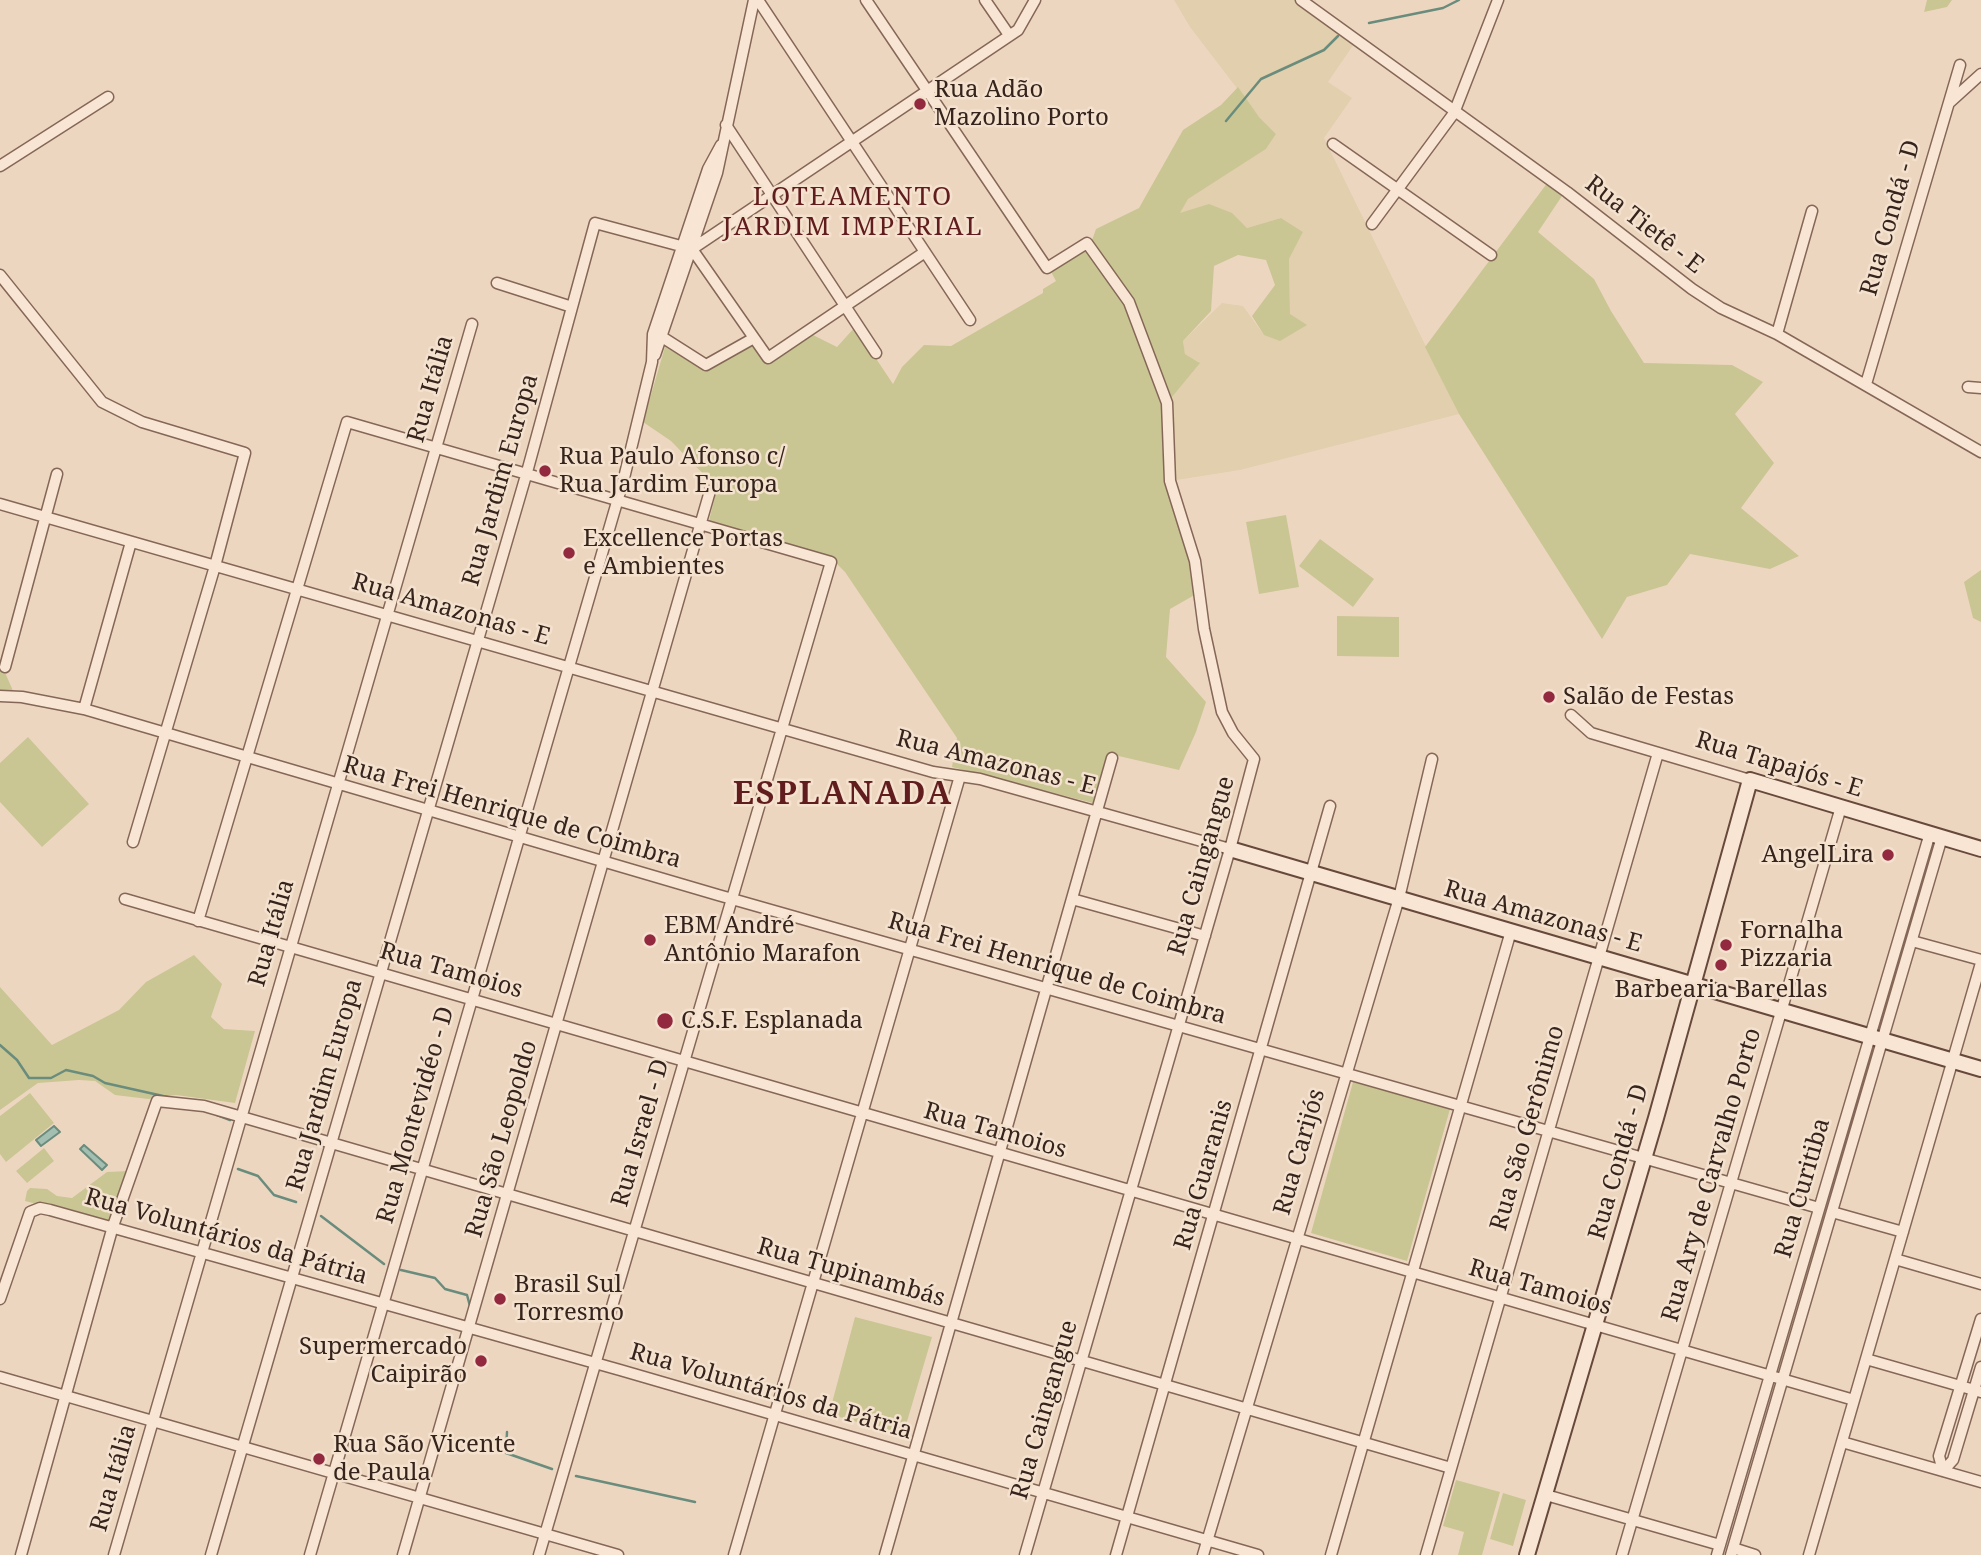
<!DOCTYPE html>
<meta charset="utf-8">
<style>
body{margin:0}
canvas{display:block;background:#edd6c0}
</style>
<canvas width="1981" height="1555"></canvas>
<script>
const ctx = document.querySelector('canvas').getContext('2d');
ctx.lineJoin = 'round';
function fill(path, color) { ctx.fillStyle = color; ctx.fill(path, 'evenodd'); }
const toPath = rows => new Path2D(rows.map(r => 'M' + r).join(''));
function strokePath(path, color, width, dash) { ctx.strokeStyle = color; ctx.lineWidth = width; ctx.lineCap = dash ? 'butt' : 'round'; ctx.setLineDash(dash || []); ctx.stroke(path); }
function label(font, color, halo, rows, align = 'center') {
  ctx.font = font + ' "Noto Serif",serif'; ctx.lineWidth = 5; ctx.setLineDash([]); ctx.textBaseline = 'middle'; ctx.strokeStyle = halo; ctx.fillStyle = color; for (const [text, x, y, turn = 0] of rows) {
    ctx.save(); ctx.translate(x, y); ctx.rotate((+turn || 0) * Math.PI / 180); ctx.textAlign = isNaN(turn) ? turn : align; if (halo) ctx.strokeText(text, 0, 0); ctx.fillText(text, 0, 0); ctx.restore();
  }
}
const farmland = toPath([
 [1174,0,1299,0,1356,41,1328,82,1352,98,1324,138,1459,414,1240,470,1170,481,1167,403,1199,362,1185,354,1183,341,1222,303,1243,306,1264,335,1290,314,1289,259,1303,232,1281,218,1247,228,1232,214,1179,214,1187,199,1266,149,1276,134,1259,117,1190,27]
]);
const green = toPath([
 [1927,0,1952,0,1947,7,1924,12],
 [1238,87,1259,117,1276,134,1266,149,1188,199,1180,213,1209,204,1232,213,1247,228,1281,218,1303,232,1289,259,1290,314,1307,325,1280,341,1264,335,1252,316,1275,285,1266,260,1238,255,1214,266,1211,311,1183,341,1185,354,1200,363,1167,403,1170,481,1186,528,1198,593,1170,609,1166,657,1206,702,1196,732,1179,770,1110,754,1093,803,952,767,957,738,845,572,831,558,709,521,717,488,671,441,643,422,665,347,707,371,754,344,768,364,813,335,837,347,855,327,893,384,902,367,924,345,951,346,1043,293,1043,289,1056,281,1050,270,1090,246,1096,229,1139,208,1183,130,1221,105],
 [1548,182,1564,193,1538,232,1594,279,1611,311,1644,363,1732,365,1763,382,1735,414,1774,463,1741,508,1799,556,1770,569,1690,554,1667,585,1627,597,1602,639,1459,414,1425,347],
 [1286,515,1299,587,1259,594,1246,522],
 [1320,539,1374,579,1353,607,1299,566],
 [1981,570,1981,622,1973,618,1964,582],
 [1337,616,1399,617,1399,657,1337,656],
 [0,667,3,668,14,693,0,693],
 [28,737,89,804,42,847,0,802,0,763],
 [194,955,222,984,211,1017,224,1029,255,1031,235,1103,176,1095,148,1099,115,1095,95,1081,79,1080,38,1083,0,1110,0,987,52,1045,119,1010,146,982],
 [1353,1082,1450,1109,1407,1261,1311,1233],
 [30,1093,54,1123,6,1162,0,1154,0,1116],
 [44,1148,54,1161,27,1183,16,1171],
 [128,1171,111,1223,25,1201,27,1191,30,1188,47,1189,57,1196,72,1198,107,1172],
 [855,1317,932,1337,903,1435,829,1414],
 [1456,1480,1500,1492,1482,1555,1458,1555,1464,1532,1443,1526],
 [1503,1493,1526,1500,1513,1546,1490,1539]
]);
const water = toPath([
 [54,1126,60,1132,41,1146,36,1140,54,1126],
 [84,1145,107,1165,102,1170,80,1149,84,1145]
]);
const stream = toPath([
 [1369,23,1443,8,1459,0],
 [1226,121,1261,79,1324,50,1338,36],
 [0,1045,17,1060,29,1078,51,1078,66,1070,93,1076,105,1083,172,1098],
 [217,1115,230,1120],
 [238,1169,258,1176,274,1195,296,1202],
 [321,1216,384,1264],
 [401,1270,435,1278,445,1289,467,1295,470,1306],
 [507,1432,506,1453,552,1469],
 [576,1476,695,1502]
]);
const street = toPath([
 [758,0,970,320],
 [866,0,1047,268,1087,243,1129,302,1167,403,1170,481,1195,561,1204,629,1222,712,1233,733,1254,759,1230,849,1025,1555],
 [985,0,1009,35],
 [1301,0,1567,192,1692,289,1721,308,1777,334,1981,452],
 [1949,103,1981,74],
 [726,125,876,353],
 [1333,144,1491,255],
 [0,166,108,97],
 [1372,224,1454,113,1498,0],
 [692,249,1018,30,1035,0],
 [692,249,768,358,925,252],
 [0,275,102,402,142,422,245,453,215,566,133,842],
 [497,283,572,307],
 [1777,334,1812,211],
 [662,337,706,365,754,338],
 [655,355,717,173,754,0],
 [1866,384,1960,65],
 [1968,387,1981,388],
 [0,504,933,772,980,779,1230,849],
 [5,667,57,474],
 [0,696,22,697,84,709,718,895,1819,1208],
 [84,709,131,542],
 [1571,715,1591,733,1750,780],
 [125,899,1854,1400],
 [1072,899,1205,936],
 [198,921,347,422,831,562,539,1555],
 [1912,941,1981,960],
 [1832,1212,1903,1232],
 [1895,1259,1981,1284],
 [0,1299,30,1212,40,1208,50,1210,620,1370,1258,1555],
 [1866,1359,1981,1392],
 [0,1377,618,1555],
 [1842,1442,1981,1482],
 [1943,1471,1939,1456,1981,1319],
 [1943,1471,1953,1460,1981,1367],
 [1546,1495,1720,1545],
 [1733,1548,1755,1555],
 [21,1555,113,1226,157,1101,204,1106,1451,1468],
 [114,1555,472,324],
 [211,1555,527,472,595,223,692,249],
 [310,1555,624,478,652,362,653,334,708,169,721,145],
 [403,1555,710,491],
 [734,1555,960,776],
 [885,1555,1112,758],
 [1116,1555,1330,806],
 [1203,1555,1399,898,1432,759],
 [1331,1555,1511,931],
 [1426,1555,1658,753],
 [1622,1555,1841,807],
 [1717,1555,1930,833],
 [1731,1555,1942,837],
 [1809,1555,1981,963]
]);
const secondary = toPath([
 [1230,849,1981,1069],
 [1527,1555,1656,1118,1750,780,1981,849]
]);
const markers = [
 [920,104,7,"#93293f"],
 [545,471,7,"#93293f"],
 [569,553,7,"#93293f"],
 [1549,697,7,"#93293f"],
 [1888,855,7,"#93293f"],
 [650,940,7,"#93293f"],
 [1726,945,7,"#93293f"],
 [1721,965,7,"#93293f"],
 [665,1021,9,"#93293f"],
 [500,1299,7,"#93293f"],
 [481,1361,7,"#93293f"],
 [319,1459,7,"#93293f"]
];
const poiNames = [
 ["Rua Adão",934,90],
 ["Mazolino Porto",934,118],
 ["Rua Paulo Afonso c/",559,457],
 ["Rua Jardim Europa",559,485],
 ["Excellence Portas",583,539],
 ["e Ambientes",583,567],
 ["Salão de Festas",1563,697],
 ["AngelLira",1874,855,"right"],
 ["EBM André",664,926],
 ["Antônio Marafon",664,954],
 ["Fornalha",1740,931],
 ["Pizzaria",1740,959],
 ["Barbearia Barellas",1721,990,"center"],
 ["C.S.F. Esplanada",681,1021],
 ["Brasil Sul",514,1285],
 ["Torresmo",514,1313],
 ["Supermercado",467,1347,"right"],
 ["Caipirão",467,1375,"right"],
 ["Rua São Vicente",333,1445],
 ["de Paula",333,1473]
];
const streetNames = [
 ["Rua Condá - D",1891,218,-74],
 ["Rua Tietê - E",1644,225,38],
 ["Rua Itália",431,389,-74],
 ["Rua Jardim Europa",501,480,-74],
 ["Rua Amazonas - E",451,610,16],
 ["Rua Amazonas - E",996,763,14],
 ["Rua Tapajós - E",1779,765,17],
 ["Rua Frei Henrique de Coimbra",512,813,16],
 ["Rua Caingangue",1202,866,-74],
 ["Rua Amazonas - E",1543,917,16],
 ["Rua Itália",272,933,-74],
 ["Rua Frei Henrique de Coimbra",1057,969,16],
 ["Rua Tamoios",451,971,16],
 ["Rua Jardim Europa",325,1085,-74],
 ["Rua Montevidéo - D",416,1115,-74],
 ["Rua São Gerônimo",1528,1128,-74],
 ["Rua Tamoios",995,1131,16],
 ["Rua Israel - D",641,1133,-74],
 ["Rua São Leopoldo",502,1139,-74],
 ["Rua Carijós",1300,1152,-74],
 ["Rua Condá - D",1619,1162,-74],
 ["Rua Guaranis",1204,1175,-74],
 ["Rua Ary de Carvalho Porto",1712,1175,-74],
 ["Rua Curitiba",1803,1188,-74],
 ["Rua Voluntários da Pátria",226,1237,16],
 ["Rua Tupinambás",851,1273,16],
 ["Rua Tamoios",1540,1288,16],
 ["Rua Voluntários da Pátria",771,1392,16],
 ["Rua Caingangue",1045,1410,-74],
 ["Rua Itália",114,1478,-74]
];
const neighbourhoodNames = [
 ["LOTEAMENTO",853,198],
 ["JARDIM IMPERIAL",853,228]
];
const districtNames = [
 ["ESPLANADA",843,795]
];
fill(farmland, '#e2cfad');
fill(green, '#cac694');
fill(water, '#a3bfb1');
strokePath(water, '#6a8c7d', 2);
strokePath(stream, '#6a8c7d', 2.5);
strokePath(street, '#856758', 13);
strokePath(secondary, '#67493c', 18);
strokePath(street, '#f8e5d3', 10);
strokePath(secondary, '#f8e5d3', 14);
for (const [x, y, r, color] of markers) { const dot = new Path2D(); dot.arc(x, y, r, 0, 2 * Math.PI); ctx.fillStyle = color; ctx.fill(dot); strokePath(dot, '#f4e2cf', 2.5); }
label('24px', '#35231c', '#f4e2cf', poiNames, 'left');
label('24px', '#35231c', '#f4e2cf', streetNames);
ctx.letterSpacing = '2px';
label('26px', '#611d1d', '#f4e2cf', neighbourhoodNames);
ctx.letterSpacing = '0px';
ctx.letterSpacing = '2px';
label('bold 32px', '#611d1d', '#f4e2cf', districtNames);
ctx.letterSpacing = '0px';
</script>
